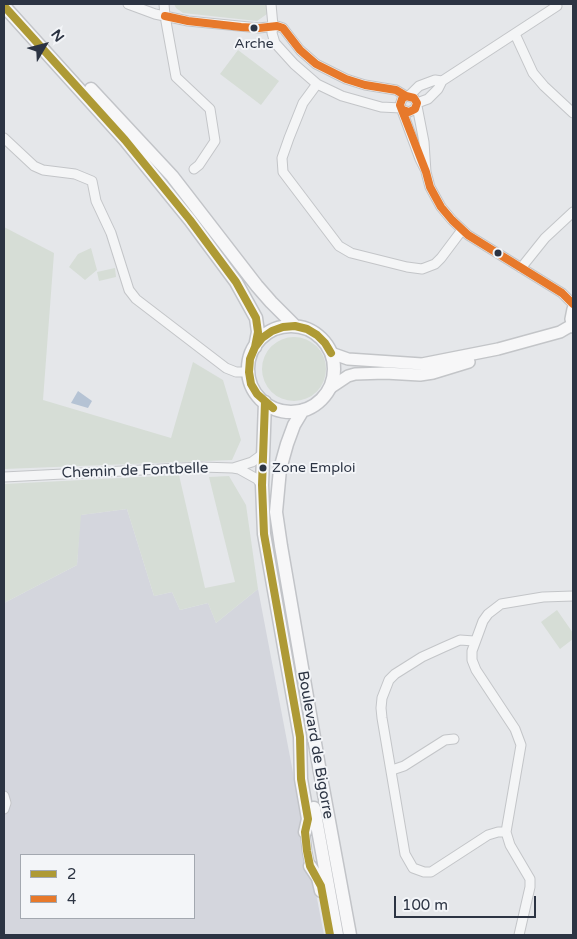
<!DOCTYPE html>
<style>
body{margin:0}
#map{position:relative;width:577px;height:939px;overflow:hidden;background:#e5e7ea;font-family:"Varela Round",sans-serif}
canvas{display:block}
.frame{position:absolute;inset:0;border:5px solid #2c3443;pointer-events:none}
.legend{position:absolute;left:20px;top:854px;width:175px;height:65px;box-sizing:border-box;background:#f3f5f8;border:1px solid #a3a8b0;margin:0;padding:6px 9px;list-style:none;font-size:15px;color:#2c3443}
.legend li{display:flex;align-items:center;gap:10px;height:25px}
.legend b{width:25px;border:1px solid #a3a8b0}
.north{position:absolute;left:20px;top:20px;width:50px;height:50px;-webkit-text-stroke:4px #f3f5f8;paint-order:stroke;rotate:53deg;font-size:14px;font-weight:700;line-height:20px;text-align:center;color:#2c3443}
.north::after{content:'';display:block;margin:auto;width:18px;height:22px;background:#2c3443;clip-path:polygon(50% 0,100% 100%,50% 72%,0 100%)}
.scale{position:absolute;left:394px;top:896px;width:142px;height:22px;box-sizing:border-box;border:2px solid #2c3443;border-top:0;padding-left:6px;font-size:15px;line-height:18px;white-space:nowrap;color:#2c3443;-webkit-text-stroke:4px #f3f5f8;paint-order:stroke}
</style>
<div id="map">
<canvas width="577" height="939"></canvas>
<div class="frame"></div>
<ul class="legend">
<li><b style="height:6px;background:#ae9a35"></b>2</li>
<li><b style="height:6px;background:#e7792b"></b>4</li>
</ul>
<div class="north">N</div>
<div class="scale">100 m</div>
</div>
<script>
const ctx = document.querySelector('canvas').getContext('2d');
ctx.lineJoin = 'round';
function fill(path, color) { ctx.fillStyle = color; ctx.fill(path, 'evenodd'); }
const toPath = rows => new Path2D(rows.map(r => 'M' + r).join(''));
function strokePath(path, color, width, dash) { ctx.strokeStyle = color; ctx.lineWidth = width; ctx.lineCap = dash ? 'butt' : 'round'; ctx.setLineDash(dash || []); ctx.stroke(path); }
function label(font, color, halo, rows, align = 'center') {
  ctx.font = font + ' "Varela Round",sans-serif'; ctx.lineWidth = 4; ctx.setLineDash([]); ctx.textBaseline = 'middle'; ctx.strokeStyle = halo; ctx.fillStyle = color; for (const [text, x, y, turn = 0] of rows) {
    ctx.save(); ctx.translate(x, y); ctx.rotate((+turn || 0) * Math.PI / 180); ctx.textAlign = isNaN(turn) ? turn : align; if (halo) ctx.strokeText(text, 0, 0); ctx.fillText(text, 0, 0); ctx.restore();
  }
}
const built = toPath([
 [127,509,154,596,172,592,180,610,208,603,216,623,258,589,324,935,4,935,4,603,77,565,80,515],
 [21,855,194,855,194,918,21,918]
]);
const green = toPath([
 [174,4,267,4,267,14,257,21,183,13,176,8],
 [238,50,279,81,261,105,220,74],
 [4,227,54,253,43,400,171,438,193,362,223,380,241,440,232,460,4,469],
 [91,248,97,270,85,280,69,267,78,254],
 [115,268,116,277,99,281,97,272],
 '262 369a32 32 0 1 1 64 0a32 32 0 1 1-64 0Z',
 [179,475,205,588,235,582,209,477,229,476,246,505,258,589,216,623,208,603,180,610,172,592,154,596,127,509,81,515,77,565,4,603,4,484],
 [557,610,573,633,573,639,560,649,541,622]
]);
const water = toPath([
 [78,391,92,401,88,408,71,403]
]);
const minor = toPath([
 [128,4,155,14,188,21,259,28,277,26,283,28,300,50,316,64,346,79,365,85,396,90,406,96],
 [164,4,165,16,176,77,210,109,215,141,199,165,194,169],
 [271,4,273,26,272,33,275,43,294,64,317,84,342,96,381,107,401,108],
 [515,34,533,73,544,86,573,113],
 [317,84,303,103,289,138,282,158,283,172,339,246,351,253,407,267,422,269,435,264,441,258,462,230],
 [409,96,419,86,435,80,442,81],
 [417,103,428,99,438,89,442,81,557,6],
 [417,106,424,142,426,172,430,187,441,207,452,220,468,235,562,293,573,304],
 [403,110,409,112,415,109,417,103,414,98,406,96,402,99,400,105,420,159,425,169],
 [4,138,34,166,43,170,75,174,92,181,96,201,111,233,129,290,136,299,226,368,236,372,249,372],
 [521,268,545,238,573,212],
 [233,468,239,469,257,479,262,485],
 [4,477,201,467,233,468,252,462,263,454],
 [474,641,460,640,444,647,422,657,395,674,389,680,382,698,381,708,382,718,405,854,413,868,424,872,431,872,488,835,498,832,506,832],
 [392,770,404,766,445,740,454,739],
 [4,796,6,803,4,809],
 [305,832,307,851,310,866],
 [519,935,530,887,530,879,510,845,506,832,521,745,515,729,476,670,472,660,472,651,483,621,488,614,501,604,543,597,573,596]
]);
const secondary = toPath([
 [573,309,571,319,573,327],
 [331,353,348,359,422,364,498,349,560,332,572,325],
 [330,388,348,376,355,374,385,373,420,375,433,373,469,362]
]);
const primary = toPath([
 [4,6,125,140,190,220,236,282,256,318,258,332,255,347],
 [91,89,172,176,257,286,271,302,295,326],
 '248 369a43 43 0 1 1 86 0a43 43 0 1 1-86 0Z',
 [265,402,262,485,264,534,300,737,301,779,308,819,305,832],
 [303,410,294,425,287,444,280,469,276,512,281,546,320,772,350,935],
 [314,808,337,935],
 [310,866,318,878,321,891]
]);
const bus1 = toPath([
 [4,6,125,140,190,220,236,282,256,318,258,332,255,347],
 [265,402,262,485,264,534,300,737,301,779,308,819,305,832,307,851,310,866,321,886,330,935],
 [273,408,257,394,251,384,249,372,250,359,255,347,262,338,272,331,283,327,295,326,307,329,317,335,325,343,331,353]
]);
const bus2 = toPath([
 [165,16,188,21,241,27,259,28,277,26,283,28,300,50,316,64,346,79,365,85,396,90,406,96],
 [403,110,409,112,415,109,417,103,414,98,406,96,402,99,400,105,426,172,430,187,441,207,452,220,468,235,562,293,573,304]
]);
const markers = [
 [254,28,4.5,"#2c3443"],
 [498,253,4.5,"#2c3443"],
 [263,468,4.5,"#2c3443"]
];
const busNames = [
 ["Arche",254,44],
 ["Zone Emploi",272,468,"left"]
];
const streetNames = [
 ["Chemin de Fontbelle",135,471,-2],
 ["Boulevard de Bigorre",315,745,80]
];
fill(built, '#d4d6dd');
fill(green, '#d6ddd6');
fill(water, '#b5c3d4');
strokePath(minor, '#c3c5c8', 11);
strokePath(secondary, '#c3c5c8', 14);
strokePath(primary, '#c2c4c8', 15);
strokePath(minor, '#f4f5f6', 9);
strokePath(secondary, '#f7f7f8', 11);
strokePath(primary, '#f7f7f8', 12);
strokePath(bus1, '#ae9a35', 8);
strokePath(bus2, '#e7792b', 8);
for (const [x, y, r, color] of markers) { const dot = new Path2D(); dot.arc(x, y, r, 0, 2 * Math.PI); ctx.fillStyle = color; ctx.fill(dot); strokePath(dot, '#f3f5f8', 2); }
label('14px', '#2c3443', '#f3f5f8', busNames);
label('15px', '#2c3443', '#f3f5f8', streetNames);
</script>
